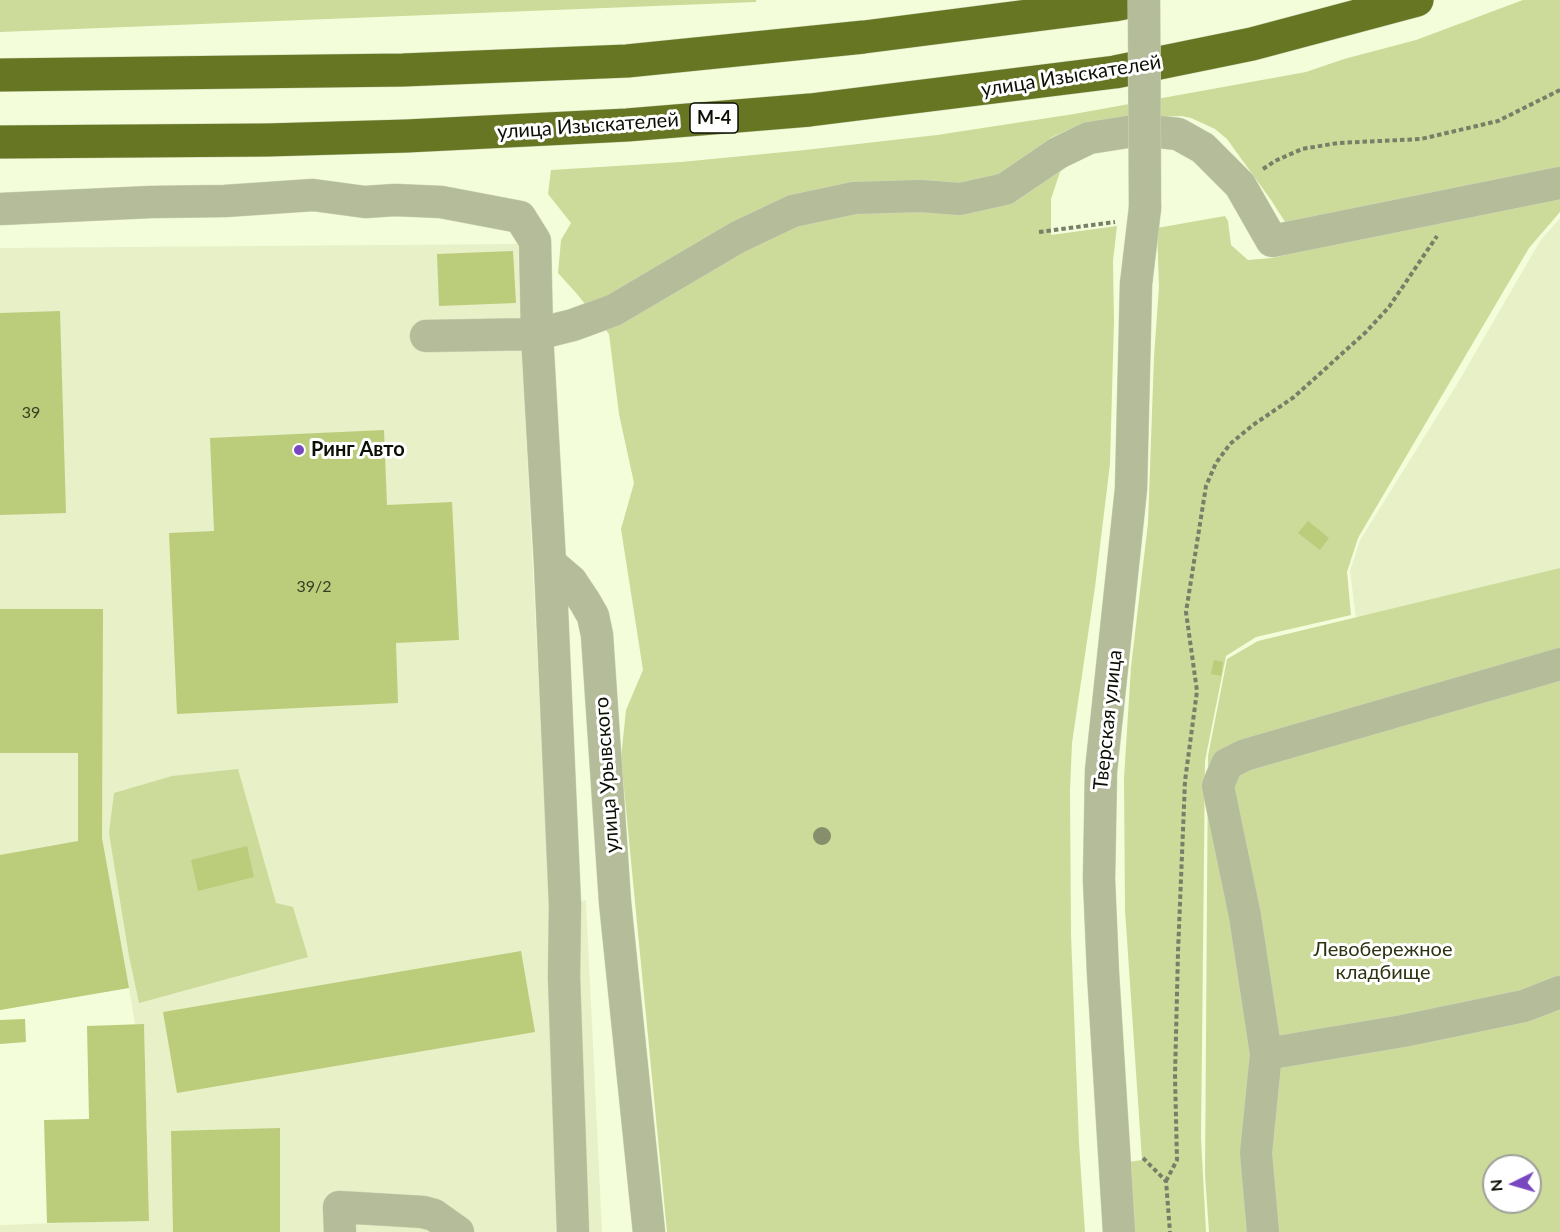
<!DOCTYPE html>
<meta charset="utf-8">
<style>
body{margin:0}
#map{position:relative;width:1560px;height:1232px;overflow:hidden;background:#f4fdda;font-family:Lato,sans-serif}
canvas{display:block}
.north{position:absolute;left:1482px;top:1154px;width:60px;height:60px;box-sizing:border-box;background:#fff;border:2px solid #9e9f9b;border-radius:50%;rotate:265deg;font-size:16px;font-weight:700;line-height:24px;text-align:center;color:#0c0f04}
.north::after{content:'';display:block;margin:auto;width:21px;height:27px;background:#7847bf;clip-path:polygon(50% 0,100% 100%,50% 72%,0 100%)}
</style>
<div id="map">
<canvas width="1560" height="1232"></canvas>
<div class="north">N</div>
</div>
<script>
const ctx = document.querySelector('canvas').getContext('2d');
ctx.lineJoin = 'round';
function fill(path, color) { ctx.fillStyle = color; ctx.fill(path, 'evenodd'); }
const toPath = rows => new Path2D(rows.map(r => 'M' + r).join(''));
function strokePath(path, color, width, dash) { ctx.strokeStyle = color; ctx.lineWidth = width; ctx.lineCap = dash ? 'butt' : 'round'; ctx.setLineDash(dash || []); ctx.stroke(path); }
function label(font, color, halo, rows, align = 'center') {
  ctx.font = font + ' Lato,sans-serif'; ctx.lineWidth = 6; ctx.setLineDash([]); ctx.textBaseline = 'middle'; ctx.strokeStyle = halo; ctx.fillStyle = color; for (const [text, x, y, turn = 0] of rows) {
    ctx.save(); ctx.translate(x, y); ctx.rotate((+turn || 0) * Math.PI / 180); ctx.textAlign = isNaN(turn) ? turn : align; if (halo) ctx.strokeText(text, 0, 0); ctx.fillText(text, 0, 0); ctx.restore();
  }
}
const built = toPath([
 [1560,218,1560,568,1356,618,1350,571,1360,540,1456,386,1540,241],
 [518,244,521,334,550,908,586,900,602,1232,0,1232,0,1225,149,1220,144,1025,135,1024,129,988,0,1010,0,248]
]);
const green = toPath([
 [0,0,756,0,756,2,0,32],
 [1523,0,1560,0,1560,212,1529,248,1358,538,1347,572,1351,615,1256,637,1226,656,1205,761,1201,1138,1206,1232,1130,1232,1128,1162,1142,1160,1125,910,1124,778,1131,667,1148,523,1154,357,1159,287,1157,228,1225,216,1228,221,1231,245,1248,260,1272,258,1285,255,1287,225,1271,200,1227,139,1215,129,1191,118,1182,116,1111,119,1075,127,1050,138,1060,172,1051,199,1051,235,1117,226,1113,261,1114,321,1110,464,1095,587,1072,743,1070,790,1071,934,1079,1143,1085,1232,667,1232,621,758,626,710,643,670,621,529,634,483,619,414,609,334,577,294,558,273,561,240,571,223,548,194,551,170,681,162,805,150,937,135,1074,114,1306,72,1344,59,1416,40],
 [1560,568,1560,1232,1209,1232,1205,1175,1208,756,1227,659,1258,641],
 [1494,1166,1530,1166,1530,1202,1494,1202],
 [238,769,276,903,293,907,308,957,139,1003,129,956,109,833,114,793,172,776]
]);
const building = toPath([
 [513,251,516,303,439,306,437,254],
 [60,311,66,513,0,515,0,313],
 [384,430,387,505,452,502,459,640,396,643,398,703,177,714,169,533,214,531,210,438],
 [1308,521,1329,538,1320,550,1298,533],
 [0,609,103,609,102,838,129,988,0,1010,0,855,78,841,78,753,0,753],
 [1214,660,1223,662,1221,676,1211,674],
 [247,846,254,877,198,891,191,860],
 [521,951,535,1032,177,1093,163,1012],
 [25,1019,26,1042,0,1044,0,1020],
 [144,1024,149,1221,47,1223,44,1120,89,1119,87,1026],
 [280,1128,280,1232,173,1232,171,1131]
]);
const path = toPath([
 [1263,169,1275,161,1302,149,1338,143,1421,139,1498,121,1560,90],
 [1039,232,1115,222],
 [1143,1158,1166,1181,1170,1232],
 [1166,1181,1177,1160,1175,1076,1178,952,1185,781,1197,691,1186,612,1206,486,1216,463,1230,444,1253,425,1294,397,1366,332,1389,307,1437,236]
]);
const minor = toPath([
 [0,209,151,202,225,201,313,195,365,202,395,200,441,202,520,217,535,241,537,334,550,563,571,581,585,602,593,616,597,635,615,902,649,1232],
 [426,336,537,334,573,325,614,310,738,237,793,211,854,198,920,196,960,199,1005,189,1058,153,1089,138,1140,130,1178,134,1203,148,1240,185,1272,241,1560,183],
 [550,563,565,905,564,977,573,1232],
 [1266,1054,1403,1031,1524,1006,1560,992],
 [340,1232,339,1207,423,1212,434,1215,458,1232],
 [1119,1232,1103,973,1099,879,1101,771,1131,489,1136,284,1145,208],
 [1263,1232,1256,1153,1266,1054,1245,916,1218,786,1227,764,1245,755,1560,664]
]);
const highway = toPath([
 [0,75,403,70,627,61,864,37,1114,5,1139,0],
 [0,142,267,140,407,136,627,125,810,110,1115,72,1252,44,1417,0]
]);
const minorBridge = toPath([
 [1144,0,1145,208]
]);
const trees = [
 [822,836]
];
const markers = [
 [299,450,6,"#7847bf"]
];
const numberNames = [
 ["39",31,413],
 ["39/2",314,587]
];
const shields = [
 [714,118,48]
];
const shieldNames = [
 ["М-4",714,118]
];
const streetNames = [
 ["улица Изыскателей",1071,76,-9],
 ["улица Изыскателей",588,126,-4],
 ["Тверская улица",1108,720,-84],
 ["улица Урывского",607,775,-94]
];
const poiNames = [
 ["Ринг Авто",311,450]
];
const parkNames = [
 ["Левобережное",1383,950],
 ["кладбище",1383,973]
];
fill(built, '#e7f0c7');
fill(green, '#ccdb99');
fill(building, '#bbcc7b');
strokePath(minor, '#cfd7b8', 33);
strokePath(highway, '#cfd7b8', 34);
strokePath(path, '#787e68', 4, [4.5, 3]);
strokePath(minor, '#b4bc99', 32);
strokePath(highway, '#677623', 33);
strokePath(minorBridge, '#cfd7b8', 33, []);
strokePath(minorBridge, '#b4bc99', 32);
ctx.fillStyle = '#868e6b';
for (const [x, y] of trees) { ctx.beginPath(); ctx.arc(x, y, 9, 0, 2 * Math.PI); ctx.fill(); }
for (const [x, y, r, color] of markers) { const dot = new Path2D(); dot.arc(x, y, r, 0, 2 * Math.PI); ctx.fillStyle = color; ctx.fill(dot); strokePath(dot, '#fff', 2); }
label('16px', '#383e22', null, numberNames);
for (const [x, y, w] of shields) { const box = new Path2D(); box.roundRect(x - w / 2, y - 15, w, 30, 4.5); ctx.fillStyle = '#fff'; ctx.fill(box); strokePath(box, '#0c0f04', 1.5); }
label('bold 18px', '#0c0f04', null, shieldNames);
label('20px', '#0c0f04', '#fff', streetNames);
label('bold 20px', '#0c0f04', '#fff', poiNames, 'left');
label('20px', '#2c3310', '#fff', parkNames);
</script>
